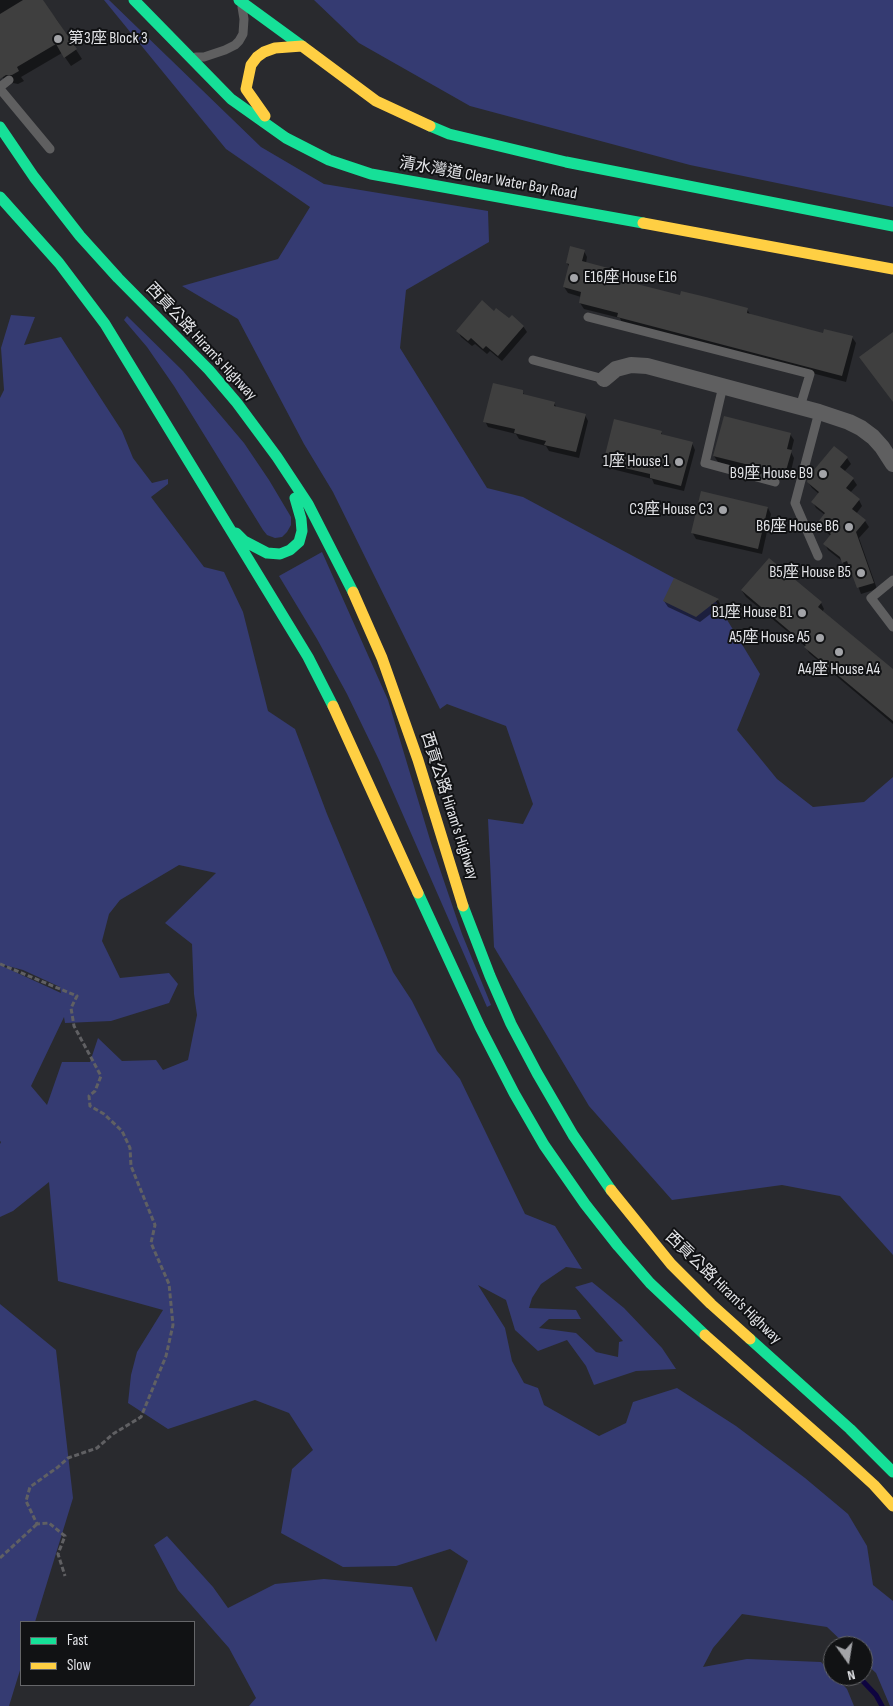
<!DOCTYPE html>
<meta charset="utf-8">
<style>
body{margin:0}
#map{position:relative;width:893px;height:1706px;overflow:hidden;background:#292a2e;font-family:"Sofia Sans Condensed",sans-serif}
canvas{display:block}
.legend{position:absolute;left:20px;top:1621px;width:175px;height:65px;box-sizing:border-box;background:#111214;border:1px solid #656669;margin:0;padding:6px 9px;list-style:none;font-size:15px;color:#e4e5e9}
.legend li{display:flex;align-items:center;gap:10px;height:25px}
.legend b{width:25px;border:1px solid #656669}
.north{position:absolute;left:823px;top:1636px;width:50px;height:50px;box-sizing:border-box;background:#111214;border:1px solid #656669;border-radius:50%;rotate:167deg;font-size:14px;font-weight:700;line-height:20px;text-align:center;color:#e4e5e9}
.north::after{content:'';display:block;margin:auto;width:18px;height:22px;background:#a3a4a8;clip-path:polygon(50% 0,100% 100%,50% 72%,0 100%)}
</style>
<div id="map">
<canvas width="893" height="1706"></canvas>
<ul class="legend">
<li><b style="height:6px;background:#16e098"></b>Fast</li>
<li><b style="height:6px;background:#ffcf43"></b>Slow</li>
</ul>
<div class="north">N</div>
</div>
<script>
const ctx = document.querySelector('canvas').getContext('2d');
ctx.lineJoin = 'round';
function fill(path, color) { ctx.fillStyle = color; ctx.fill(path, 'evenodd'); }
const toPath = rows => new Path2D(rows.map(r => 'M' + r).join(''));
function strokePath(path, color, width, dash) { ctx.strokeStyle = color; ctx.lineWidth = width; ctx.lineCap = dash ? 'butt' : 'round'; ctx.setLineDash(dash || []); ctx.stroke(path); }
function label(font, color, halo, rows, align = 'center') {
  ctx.font = font + ' "Sofia Sans Condensed","Noto Sans TC",sans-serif'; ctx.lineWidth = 4; ctx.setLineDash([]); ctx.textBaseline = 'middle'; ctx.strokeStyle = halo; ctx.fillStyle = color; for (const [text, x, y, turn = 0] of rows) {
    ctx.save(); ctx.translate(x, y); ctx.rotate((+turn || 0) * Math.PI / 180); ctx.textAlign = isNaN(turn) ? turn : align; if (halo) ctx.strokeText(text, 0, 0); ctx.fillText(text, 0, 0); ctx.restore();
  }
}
const green = toPath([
 [104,0,109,0,261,147,324,184,488,211,489,242,406,290,400,348,487,488,523,497,715,600,760,674,737,730,777,779,813,807,864,802,893,777,893,1255,840,1196,782,1185,672,1200,589,1106,494,947,488,819,523,824,533,804,506,726,447,704,440,709,333,492,304,444,238,319,182,286,278,259,310,207,226,149],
 [314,0,893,0,893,207,690,165,470,106,359,43],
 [11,315,35,317,24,345,61,337,122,431,133,458,152,483,168,479,168,484,151,497,204,567,224,572,243,612,268,711,295,729,327,814,393,972,412,1001,437,1051,460,1079,525,1214,555,1226,582,1269,566,1267,541,1284,532,1298,529,1308,576,1310,581,1319,549,1319,539,1328,576,1333,596,1352,618,1357,619,1342,623,1341,575,1287,592,1282,624,1308,662,1348,676,1369,636,1371,594,1385,586,1366,567,1340,538,1351,515,1330,506,1300,478,1285,505,1328,512,1361,524,1383,538,1388,544,1405,599,1436,626,1423,633,1402,677,1388,736,1426,805,1478,848,1514,867,1546,873,1585,893,1601,893,1706,890,1706,876,1673,863,1661,863,1646,847,1646,827,1627,742,1614,713,1648,703,1667,747,1659,821,1662,847,1689,854,1706,249,1706,256,1698,229,1648,178,1590,154,1545,167,1536,213,1587,228,1608,275,1584,324,1579,412,1587,436,1642,468,1561,450,1549,396,1566,343,1567,281,1533,292,1469,313,1450,289,1413,255,1400,168,1429,128,1403,131,1375,137,1352,163,1310,58,1281,49,1182,13,1211,0,1217,0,1144,1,1142,0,1141,0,965,61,993,60,987,23,970,0,964,0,398,4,390,1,348],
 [179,865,216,873,165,923,192,944,194,994,197,1015,188,1060,163,1070,156,1060,122,1061,98,1038,90,1062,62,1062,47,1105,31,1086,64,1017,65,1023,111,1021,169,1003,178,984,169,973,120,978,102,941,109,914,120,900],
 [127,316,183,371,244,443,269,480,291,517,291,525,287,532,282,537,275,538,267,535,263,530,174,386,147,347,124,320],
 [322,552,388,700,431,843,462,934,491,1005,487,1007,379,760,347,694,317,639,279,576],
 [0,1304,56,1350,73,1498,35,1622,21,1622,21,1667,9,1706,0,1706]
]);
const shadow = toPath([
 [0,0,41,0,57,20,82,59,71,66,62,53,21,77,24,81,18,84,13,83,8,86,0,73],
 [584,251,587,257,586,263,622,273,626,279,625,282,681,297,747,309,751,316,824,334,852,337,856,343,846,382,622,323,620,318,584,309,580,303,581,297,568,293,564,287,569,267,567,263],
 [494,312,523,326,527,332,502,361,490,351,487,354,475,344,472,346,461,337,458,331],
 [522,391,525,396,554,403,557,408,585,415,588,421,579,458,549,451,546,446,519,439,516,434,488,427,485,421],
 [661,432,663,436,692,443,695,450,684,491,654,484,652,479,608,468,604,462],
 [790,434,794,440,791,452,794,458,789,480,718,462,714,456],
 [847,458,851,464,844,472,853,479,857,485,850,493,859,500,862,506,856,514,865,521,869,527,859,538,877,589,861,594,851,567,846,569,842,561,828,550,825,544,831,536,822,529,819,523,825,515,816,508,813,502,819,494,812,488,808,482],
 [768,508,771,514,762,554,696,539,692,532],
 [742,591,821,603,824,609,822,612,893,671,893,724,809,653,806,647,746,597],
 [718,600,721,606,700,622,668,607,664,601]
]);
const stream = toPath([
 [831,1649,833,1650],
 [858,1676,876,1695,882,1706]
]);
const building = toPath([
 [23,0,43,0,77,49,64,58,56,44,17,67,19,71,12,75,6,75,0,79,0,14],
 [570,246,585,250,582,261,623,272,621,280,680,295,681,291,706,297,748,308,747,313,823,333,824,329,853,336,842,376,617,317,618,313,579,303,581,292,563,287,569,264,566,263],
 [482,300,494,311,496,308,509,318,512,315,524,326,498,356,486,346,483,349,471,338,468,341,456,331],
 [893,332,893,402,859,357],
 [493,383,523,390,523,394,555,402,554,406,586,414,576,452,544,445,546,441,514,433,515,429,483,422],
 [724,416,791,433,787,449,792,450,785,474,713,456],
 [614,419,662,431,661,434,693,442,681,486,650,478,650,474,603,463],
 [834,446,848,457,840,467,854,478,846,488,860,499,852,509,866,520,856,532,874,583,857,588,847,561,842,563,840,557,823,544,831,534,817,523,825,513,811,502,819,492,807,482,808,477],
 [701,491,768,507,758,549,691,533],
 [769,558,822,602,818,607,893,669,893,721,804,647,806,645,741,590],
 [674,578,719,599,696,617,663,601]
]);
const path = toPath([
 [0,964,77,996,71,1008,74,1026,101,1076,95,1091,89,1096,90,1106,104,1114,122,1131,130,1148,131,1166,155,1225,151,1243,169,1284,173,1325,166,1356,141,1417,113,1434,97,1448,68,1458,58,1467,30,1487,26,1501,37,1524,49,1523,65,1536,58,1554,65,1576],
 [0,1558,37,1524]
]);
const lane = toPath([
 [196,57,204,57,225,50,235,45,239,41,243,34,244,19,242,7],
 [0,87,9,80],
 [0,89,50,149],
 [588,317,810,374,800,407],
 [533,360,604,379],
 [723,386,705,463,775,482],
 [818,556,795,503,819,412],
 [893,580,871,598,893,627]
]);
const street = toPath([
 [604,379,616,369,631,365,647,366,819,412,849,422,861,428,873,437,882,447,893,464]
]);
const fast = toPath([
 [134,0,231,99,286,138,329,160,371,174,643,223],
 [239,0,302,46],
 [430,126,449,134,566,162,893,226],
 [0,127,34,177,80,236,118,278,209,370,237,403,277,457,308,504,353,592],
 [0,197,59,263,105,324,308,657,333,706],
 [236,533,244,541,267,553,280,554,290,550,299,542,302,531,301,519,295,498],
 [418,893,480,1027,514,1093,544,1145,585,1204,618,1246,650,1283,705,1335],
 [463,906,490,976,511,1024,537,1073,573,1135,611,1190],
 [750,1339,850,1429,893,1472]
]);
const slow = toPath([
 [265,116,246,89,251,65,257,57,264,52,275,48,302,46,376,101,430,126],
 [643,223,893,269],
 [353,592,382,658,418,760,463,906],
 [333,706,418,893],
 [611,1190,671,1264,711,1304,750,1339],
 [705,1335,841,1455,874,1485,893,1506]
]);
const markers = [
 [58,39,5,"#a3a4a8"],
 [574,278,5,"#a3a4a8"],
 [679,462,5,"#a3a4a8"],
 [823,474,5,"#a3a4a8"],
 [723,510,5,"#a3a4a8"],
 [849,527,5,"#a3a4a8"],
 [861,573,5,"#a3a4a8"],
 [802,613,5,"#a3a4a8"],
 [820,638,5,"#a3a4a8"],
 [839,652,5,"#a3a4a8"]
];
const poiNames = [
 ["第3座 Block 3",68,39,"left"],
 ["E16座 House E16",584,278,"left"],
 ["1座 House 1",669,462],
 ["B9座 House B9",813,474],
 ["C3座 House C3",713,510],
 ["B6座 House B6",839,527],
 ["B5座 House B5",851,573],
 ["B1座 House B1",792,613],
 ["A5座 House A5",810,638],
 ["A4座 House A4",839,670,"center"]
];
const streetNames = [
 ["清水灣道 Clear Water Bay Road",488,179,10],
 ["西貢公路 Hiram's Highway",201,342,47],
 ["西貢公路 Hiram's Highway",449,806,72],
 ["西貢公路 Hiram's Highway",723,1288,44]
];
fill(green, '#353b72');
fill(shadow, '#0007');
strokePath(stream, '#0e0440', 5);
fill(building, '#3f3f3f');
strokePath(path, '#606063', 3, [5, 2.5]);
strokePath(lane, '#5f5f60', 9);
strokePath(street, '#5f5f60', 16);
strokePath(fast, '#16e098', 11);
strokePath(slow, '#ffcf43', 11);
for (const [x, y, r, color] of markers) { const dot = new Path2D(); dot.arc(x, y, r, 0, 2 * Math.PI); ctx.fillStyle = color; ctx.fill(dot); strokePath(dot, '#111214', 2); }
label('16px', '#e4e5e9', '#111214', poiNames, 'right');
label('16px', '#e4e5e9', '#111214', streetNames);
</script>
